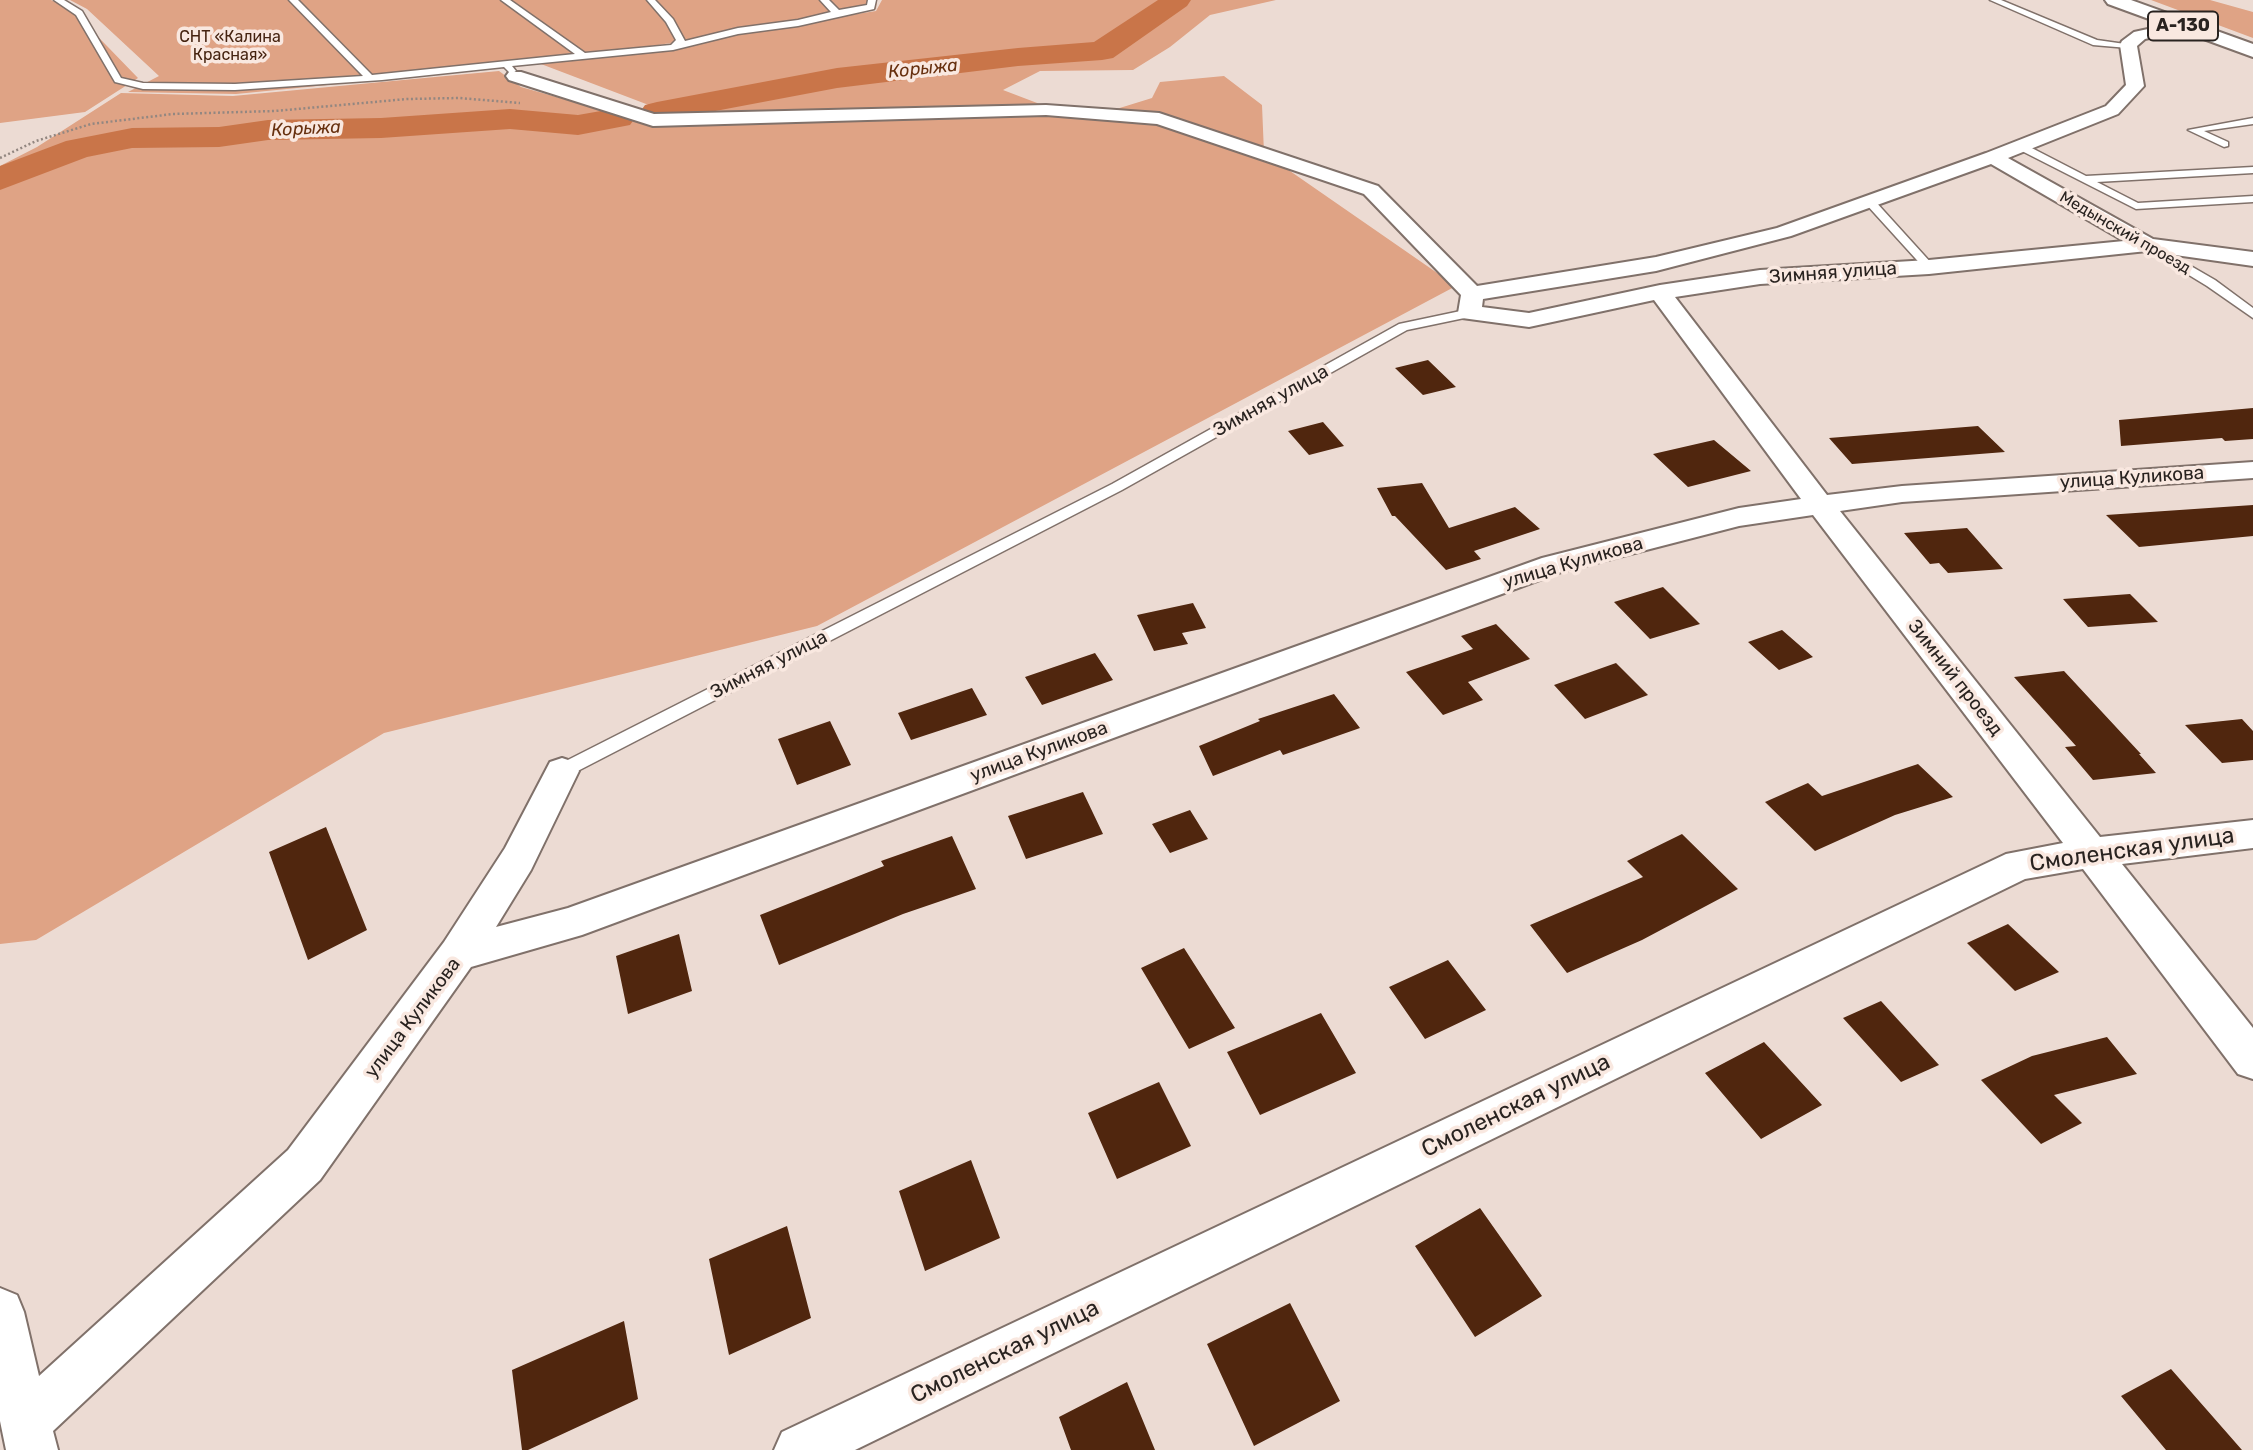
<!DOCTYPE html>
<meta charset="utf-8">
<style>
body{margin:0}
canvas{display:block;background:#ecdbd3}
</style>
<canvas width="2253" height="1450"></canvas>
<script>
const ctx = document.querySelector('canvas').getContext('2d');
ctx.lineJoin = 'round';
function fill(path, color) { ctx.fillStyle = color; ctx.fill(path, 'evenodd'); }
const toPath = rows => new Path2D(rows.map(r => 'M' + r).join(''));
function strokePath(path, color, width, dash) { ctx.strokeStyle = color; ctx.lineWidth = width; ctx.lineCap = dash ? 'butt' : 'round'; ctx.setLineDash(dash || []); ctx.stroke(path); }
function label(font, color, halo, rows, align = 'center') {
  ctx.font = font + ' Rubik,sans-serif'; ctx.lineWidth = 7; ctx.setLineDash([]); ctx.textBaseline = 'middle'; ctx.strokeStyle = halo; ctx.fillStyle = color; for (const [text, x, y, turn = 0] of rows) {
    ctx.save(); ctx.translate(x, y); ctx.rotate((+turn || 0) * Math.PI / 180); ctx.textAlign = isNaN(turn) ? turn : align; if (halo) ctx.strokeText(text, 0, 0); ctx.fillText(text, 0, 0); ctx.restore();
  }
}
const green = toPath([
 [0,0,51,0,74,12,138,78,85,112,0,123],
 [70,0,877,0,876,9,628,50,876,11,882,0,1276,0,1210,15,1170,47,1133,70,1040,71,1003,90,1045,106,675,115,541,64,236,94,128,92,159,76,87,9],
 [2151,0,2210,0,2253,12,2253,38],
 [499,71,521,87,652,124,1110,111,1152,98,1160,82,1224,76,1262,105,1264,153,1456,286,817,626,384,733,36,940,0,944,0,166,37,147,121,93,233,96]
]);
const river = toPath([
 [1158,0,1191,0,1187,6,1113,58,1102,60,1018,66,837,88,657,122,645,119,640,112,645,105,657,102,837,68,1018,48,1094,42,1158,0],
 [618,108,630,111,635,118,630,125,578,135,510,129,381,138,268,140,219,147,132,148,87,157,0,190,0,166,66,141,132,128,219,127,268,120,381,118,510,109,578,115,618,108]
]);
const building = toPath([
 [1428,360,1456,387,1423,395,1395,368],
 [2253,408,2253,439,2225,441,2222,438,2121,446,2119,420],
 [1323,422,1344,446,1309,455,1288,431],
 [1978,426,2005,452,1852,464,1829,438],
 [1714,440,1751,471,1688,487,1653,454],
 [1422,483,1449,528,1515,507,1540,529,1474,551,1481,559,1446,570,1395,516,1392,516,1377,488],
 [2253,505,2253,536,2139,547,2106,515],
 [1967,528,2003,569,1948,573,1939,563,1930,564,1904,533],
 [1663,587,1700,624,1650,639,1614,602],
 [2130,594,2158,622,2088,627,2063,599],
 [1193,603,1206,628,1182,633,1188,644,1154,651,1137,615],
 [1496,624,1530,659,1468,682,1483,700,1443,715,1406,672,1473,649,1461,636],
 [1782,630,1813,657,1779,670,1748,642],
 [1095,653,1113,680,1042,705,1025,677],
 [1616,663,1648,695,1585,719,1554,685],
 [2064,671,2141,754,2139,754,2156,773,2093,780,2065,747,2076,746,2014,677],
 [972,688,987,715,911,740,898,713],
 [1334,694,1360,728,1283,755,1280,750,1213,776,1199,746,1260,721,1258,719],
 [2242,719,2253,731,2253,760,2222,763,2185,725],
 [830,721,851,765,797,785,778,739],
 [1918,764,1953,797,1895,815,1815,851,1765,802,1808,783,1822,796],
 [1083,792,1103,834,1026,859,1008,816],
 [1190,810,1208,839,1170,853,1152,824],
 [326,827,367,930,308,960,269,852],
 [1682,834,1738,889,1642,940,1567,973,1530,925,1643,877,1627,861],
 [952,836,976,889,903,914,779,965,760,915,884,866,881,861],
 [2008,924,2059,972,2015,991,1967,943],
 [679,934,692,991,628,1014,616,956],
 [1184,948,1235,1028,1189,1049,1141,968],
 [1448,960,1486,1010,1425,1039,1389,987],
 [1881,1001,1939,1065,1901,1082,1843,1018],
 [1321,1013,1356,1073,1260,1115,1227,1052],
 [2107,1037,2137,1074,2054,1095,2082,1123,2041,1144,1981,1080,2032,1056],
 [1764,1042,1822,1105,1761,1139,1705,1073],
 [1159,1082,1191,1146,1117,1179,1088,1113],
 [971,1160,1000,1238,925,1271,899,1191],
 [1480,1208,1542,1296,1475,1337,1415,1246],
 [787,1226,811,1318,729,1355,709,1259],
 [1290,1303,1340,1401,1254,1446,1207,1344],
 [624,1321,638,1399,528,1450,522,1450,512,1370],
 [2171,1369,2242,1450,2166,1450,2121,1396],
 [1127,1382,1155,1450,1071,1450,1059,1417]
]);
const path = toPath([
 [0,158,36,141,91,124,173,114,275,111,407,99,459,98,520,103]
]);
const service = toPath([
 [54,0,64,0,82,11,121,78,143,83,235,84,363,76,289,0,298,0,372,75,575,54,501,0,510,0,585,53,671,45,676,40,666,22,647,0,655,0,673,19,685,41,738,28,798,20,831,12,820,0,829,0,839,10,867,5,868,0,876,0,874,9,798,26,738,34,673,50,512,66,516,71,511,74,504,67,382,80,235,90,143,89,115,82,76,15,54,0],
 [1990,0,2001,0,2097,40,2132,45,2128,48,2093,45,1990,0],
 [2253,118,2253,124,2204,131,2228,142,2228,146,2224,147,2188,130,2253,118],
 [2016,144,2024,144,2086,176,2253,167,2253,173,2097,182,2138,203,2253,196,2253,202,2136,209,2016,148,2016,144],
 [1866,200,1874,200,1933,265,1933,269,1925,269,1866,204,1866,200],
 [2143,243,2151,243,2215,280,2253,308,2253,318,2207,286,2143,247,2143,243],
 [1470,309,1474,310,1474,316,1407,330,1122,490,568,776,562,778,556,776,553,771,556,766,1112,484,1399,324,1470,309]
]);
const minor = toPath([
 [2185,21,2193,26,2191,29,2145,39,2137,46,2144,86,2118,114,2008,158,2153,239,2253,252,2253,266,2147,251,1929,274,1760,284,1675,297,1827,495,1902,486,2253,462,2253,478,1902,502,1840,511,2100,837,2253,820,2253,848,2122,864,2253,1028,2253,1079,2238,1074,2083,869,2025,879,855,1450,774,1450,782,1432,2006,854,2063,843,1813,515,1739,526,1561,572,582,935,471,967,320,1180,53,1431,58,1450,6,1450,0,1421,0,1288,17,1295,24,1312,39,1376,288,1150,444,942,505,848,550,762,562,758,574,762,579,771,531,870,496,927,568,908,1542,558,1739,508,1801,499,1654,300,1529,327,1462,318,1458,313,1461,295,1364,194,1157,124,1046,115,653,126,509,80,506,76,509,72,521,72,654,114,1046,105,1159,113,1378,186,1477,286,1656,257,1777,228,1986,153,2106,106,2126,85,2120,45,2122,41,2134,32,2185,21],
 [1991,164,2124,241,1929,260,1760,270,1660,285,1529,313,1482,307,1483,299,1656,271,1791,236,1991,164]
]);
const primary = toPath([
 [2105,0,2131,0,2253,44,2253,57,2108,4,2105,0]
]);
const farParknames = [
 ["СНТ «Калина",230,37],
 ["Красная»",230,55]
];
const farStreetnames = [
 ["Медынский проезд",2125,233,30]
];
const shields = [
 [2183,26,70]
];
const shieldNames = [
 ["А-130",2183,26]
];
const farWaternames = [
 ["Корыжа",923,69,-6],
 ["Корыжа",306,129,-3]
];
const streetNames = [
 ["Зимняя улица",1833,273,-4],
 ["Зимняя улица",1271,401,-29],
 ["улица Куликова",2132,478,-4],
 ["улица Куликова",1573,563,-16],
 ["Зимняя улица",769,665,-27],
 ["Зимний проезд",1955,678,52],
 ["улица Куликова",1039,752,-20],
 ["улица Куликова",413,1018,-53]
];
const nearStreetnames = [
 ["Смоленская улица",2132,850,-8],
 ["Смоленская улица",1516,1106,-26],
 ["Смоленская улица",1005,1352,-26]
];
fill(green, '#dfa385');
fill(river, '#c97549');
fill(building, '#50260e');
strokePath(service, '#80716a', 3);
strokePath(minor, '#80716a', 4);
strokePath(primary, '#80716a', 4);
strokePath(path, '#938781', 2.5, [2, 2.5]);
fill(service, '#fff');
fill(minor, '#fff');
fill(primary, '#fff');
label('16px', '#452310', '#f9e8e0', farParknames);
label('16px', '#292320', '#f9e8e0', farStreetnames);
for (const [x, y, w] of shields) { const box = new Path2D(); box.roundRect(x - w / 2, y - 14.5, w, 29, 5); ctx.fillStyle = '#f9e8e0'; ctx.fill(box); strokePath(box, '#292320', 2); }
label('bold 18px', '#292320', null, shieldNames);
label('italic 18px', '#67300f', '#f9e8e0', farWaternames);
label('19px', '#292320', '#f9e8e0', streetNames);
label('23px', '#292320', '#f9e8e0', nearStreetnames);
</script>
